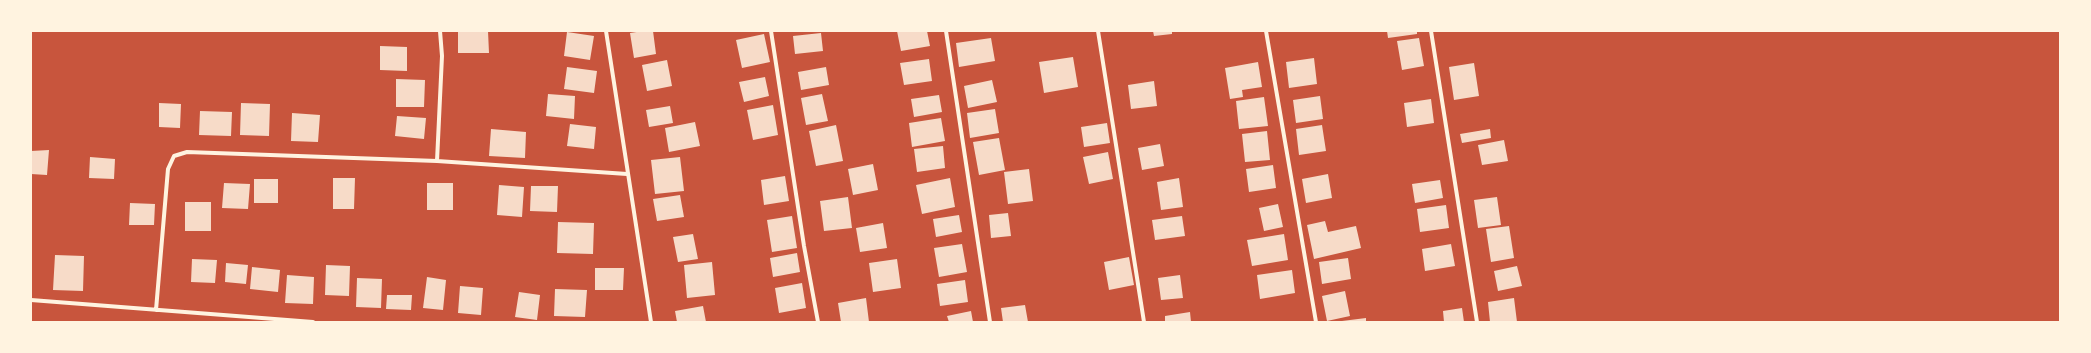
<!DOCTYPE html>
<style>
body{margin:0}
#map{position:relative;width:2091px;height:353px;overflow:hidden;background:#c8553d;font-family:"Times New Roman",serif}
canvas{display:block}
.frame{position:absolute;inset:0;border:32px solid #fff3e0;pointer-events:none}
</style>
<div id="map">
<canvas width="2091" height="353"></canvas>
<div class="frame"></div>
</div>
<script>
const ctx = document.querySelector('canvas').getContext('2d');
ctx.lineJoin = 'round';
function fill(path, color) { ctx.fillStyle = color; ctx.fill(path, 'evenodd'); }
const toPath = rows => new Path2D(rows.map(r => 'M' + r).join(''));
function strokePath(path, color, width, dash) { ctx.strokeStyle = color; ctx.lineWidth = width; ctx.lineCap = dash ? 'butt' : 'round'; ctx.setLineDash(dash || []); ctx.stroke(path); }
const building = toPath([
 [458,31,488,31,489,53,458,53],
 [643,31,653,31,656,54,634,58,630,33],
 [897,31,927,31,930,46,901,51],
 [1153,31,1172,31,1172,34,1154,36],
 [1387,31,1417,31,1417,34,1388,38],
 [567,32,594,36,590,60,564,56],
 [821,33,823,51,795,54,793,36],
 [764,34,770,62,742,68,736,40],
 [991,38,995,61,959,67,956,43],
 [1419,38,1424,66,1402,70,1397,41],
 [380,46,407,47,407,71,380,70],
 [1073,57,1078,87,1044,93,1039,62],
 [1314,58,1317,84,1289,88,1286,62],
 [929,59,932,81,904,85,900,63],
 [667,60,672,86,647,91,642,65],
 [1258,62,1262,87,1242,90,1243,97,1230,99,1225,68],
 [1474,63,1479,96,1454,100,1449,67],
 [567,67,597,71,594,93,564,89],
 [826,67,829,85,801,90,798,72],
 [765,77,769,96,744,102,739,82],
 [396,79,425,80,424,107,396,107],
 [992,80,997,102,968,108,964,86],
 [1154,81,1157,106,1131,109,1128,85],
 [548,94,575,96,574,119,546,116],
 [822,94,828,121,806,125,801,98],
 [939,95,942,112,914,117,911,99],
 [1320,96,1323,119,1296,123,1293,100],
 [1264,97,1268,126,1239,129,1236,101],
 [1431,99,1434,123,1407,127,1404,103],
 [159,103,181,104,180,128,159,127],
 [241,103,270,104,269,136,240,135],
 [773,105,778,135,753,140,747,110],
 [670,106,673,123,649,127,646,110],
 [995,109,999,133,970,138,967,113],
 [200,111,232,112,231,136,199,135],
 [292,113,320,115,318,142,291,141],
 [397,116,426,118,424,139,395,136],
 [941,118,945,141,912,147,909,123],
 [695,122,700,146,669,152,665,128],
 [1107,123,1110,143,1084,147,1081,127],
 [570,124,596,127,594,149,567,146],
 [836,125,843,161,816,166,809,131],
 [1322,125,1326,151,1299,155,1296,129],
 [491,129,526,132,525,158,489,156],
 [1490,129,1491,138,1462,143,1460,134],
 [1267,131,1270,160,1245,162,1242,134],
 [999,138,1005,170,979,175,973,142],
 [1504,140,1508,161,1482,165,1478,145],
 [1160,144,1164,166,1142,170,1138,148],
 [943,146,945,168,917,172,914,149],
 [49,150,47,175,31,174,31,151],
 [1108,152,1113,179,1089,184,1083,157],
 [90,157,115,159,114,179,89,178],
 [680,157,684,191,655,194,651,160],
 [873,164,878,190,853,195,848,169],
 [1273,165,1276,188,1249,192,1246,169],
 [1029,169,1033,201,1008,204,1004,172],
 [1328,174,1332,198,1306,203,1302,179],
 [785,176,789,201,764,205,761,180],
 [333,178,355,178,354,209,333,209],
 [950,178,955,207,922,214,916,185],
 [1179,178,1183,207,1161,210,1157,182],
 [254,179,278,179,278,203,254,203],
 [1440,180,1443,198,1415,203,1412,184],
 [224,183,250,184,248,209,222,208],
 [427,183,453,183,453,210,427,210],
 [499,185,524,187,522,217,497,215],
 [531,186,558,186,557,212,530,211],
 [680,195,684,217,657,221,653,199],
 [848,197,852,228,824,231,820,201],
 [1497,197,1501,225,1478,228,1474,200],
 [185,202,211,202,211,231,185,231],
 [130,203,155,204,154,225,129,225],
 [1278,204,1283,227,1264,231,1259,208],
 [1446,205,1449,228,1420,232,1417,209],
 [1008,213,1011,236,991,238,989,215],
 [959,215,962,232,936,237,933,219],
 [792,216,797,248,772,252,767,220],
 [1182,216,1185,236,1155,240,1152,220],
 [1325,221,1328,232,1356,226,1361,248,1314,259,1307,225],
 [558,222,594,223,593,254,557,253],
 [883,223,887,248,860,252,856,228],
 [1509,226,1514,258,1491,262,1486,229],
 [693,234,698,259,678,262,673,237],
 [1284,234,1288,260,1252,266,1247,240],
 [962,244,967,272,939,277,934,248],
 [1451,244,1455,266,1425,271,1422,249],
 [797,253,800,272,773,277,770,258],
 [55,255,84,256,83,291,53,290],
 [1129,257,1134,285,1109,290,1104,262],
 [1348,258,1351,279,1322,284,1319,262],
 [192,259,217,260,215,283,191,282],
 [897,259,901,288,873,292,869,263],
 [712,262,715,295,687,298,684,265],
 [226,263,248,265,246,284,225,282],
 [326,265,350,266,349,296,325,295],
 [1517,266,1522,286,1498,291,1494,271],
 [252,267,280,270,278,292,250,289],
 [595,268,624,268,623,290,595,290],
 [1292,270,1295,293,1260,299,1257,275],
 [287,275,314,277,313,304,285,303],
 [1180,275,1183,298,1161,300,1158,278],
 [427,277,446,280,443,310,423,308],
 [357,278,382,279,381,308,356,307],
 [965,280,968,302,940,306,937,284],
 [802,283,806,308,779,313,775,288],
 [460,286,483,288,481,315,458,313],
 [555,289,587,290,585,317,554,316],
 [1345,291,1350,316,1327,321,1322,296],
 [519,292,540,295,537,320,515,317],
 [387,295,412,295,411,310,386,309],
 [866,298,869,322,841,322,838,303],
 [1514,298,1517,322,1490,322,1488,302],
 [1025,305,1028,322,1003,322,1001,308],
 [703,306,706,322,677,322,675,311],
 [1462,308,1464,322,1444,322,1443,311],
 [971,311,973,322,949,322,947,316],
 [1190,312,1191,322,1165,322,1165,316],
 [1366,318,1366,322,1342,322,1342,321]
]);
const minor = toPath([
 [606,31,651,322],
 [771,31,804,246,818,322],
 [946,31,990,322],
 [1098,31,1144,322],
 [1266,31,1316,322],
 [1431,31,1477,322],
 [437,161,442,56,440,31],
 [31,300,313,322],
 [156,310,168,169,174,156,187,152,437,161,627,174]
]);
fill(building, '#f7dbc8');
strokePath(minor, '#fff3e0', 4);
</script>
